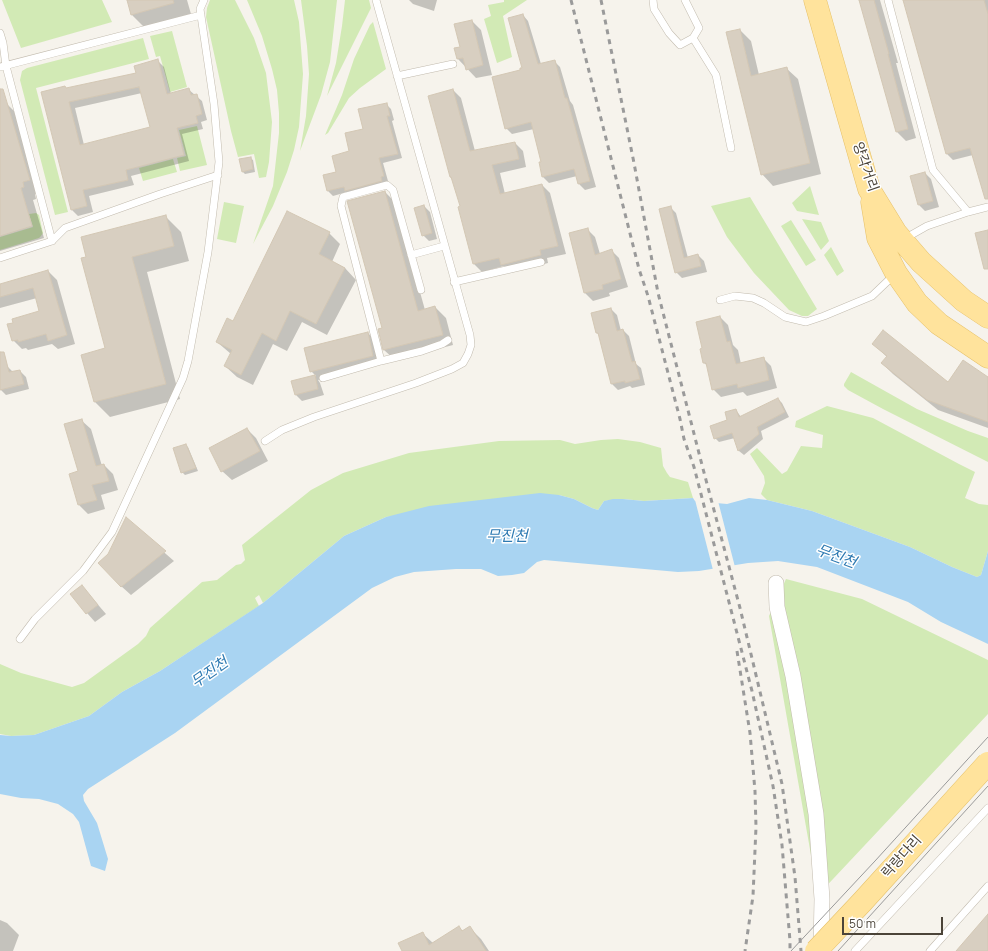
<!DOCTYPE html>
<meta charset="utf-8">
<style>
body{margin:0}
#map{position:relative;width:988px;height:951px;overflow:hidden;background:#f6f3ec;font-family:Manrope,sans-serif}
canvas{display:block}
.scale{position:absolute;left:842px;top:917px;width:101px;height:18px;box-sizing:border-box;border:2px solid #4b4439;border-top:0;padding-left:5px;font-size:12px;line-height:14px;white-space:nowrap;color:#4b4439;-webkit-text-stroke:3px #fff;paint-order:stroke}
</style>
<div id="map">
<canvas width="988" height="951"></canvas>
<div class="scale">50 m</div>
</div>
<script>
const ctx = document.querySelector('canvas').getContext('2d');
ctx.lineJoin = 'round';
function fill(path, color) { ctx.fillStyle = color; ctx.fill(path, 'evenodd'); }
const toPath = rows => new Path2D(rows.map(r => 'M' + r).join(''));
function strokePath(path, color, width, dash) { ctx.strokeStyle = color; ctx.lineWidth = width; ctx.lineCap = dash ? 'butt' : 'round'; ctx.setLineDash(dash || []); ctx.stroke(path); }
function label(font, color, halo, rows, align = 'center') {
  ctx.font = font + ' Manrope,"Noto Sans KR",sans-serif'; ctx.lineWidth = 3; ctx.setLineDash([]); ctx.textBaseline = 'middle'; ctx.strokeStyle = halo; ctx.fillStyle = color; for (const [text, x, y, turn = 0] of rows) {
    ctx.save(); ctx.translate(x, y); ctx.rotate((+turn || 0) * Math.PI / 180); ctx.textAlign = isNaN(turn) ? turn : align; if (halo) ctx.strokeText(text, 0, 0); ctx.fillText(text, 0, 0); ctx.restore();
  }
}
const green = toPath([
 [2,0,102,0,112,22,21,48],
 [210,0,235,0,254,38,266,73,272,122,269,162,266,177,259,178,254,154,238,157,231,131,206,17,207,8],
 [247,0,294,0,299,22,303,74,299,127,294,150,287,172,273,206,253,244,273,186,279,133,279,113,277,90,272,69,262,36],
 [301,0,337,0,330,62,321,95,300,151,306,116,309,74,307,46],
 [345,0,369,0,371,8,327,96,336,63,342,26],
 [504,0,527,0,503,16,512,57,497,63,484,19,491,16,488,5,504,2],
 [373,22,386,69,360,88,349,98,328,133,325,135,342,95,354,59,370,25],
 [172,31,187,87,170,92,160,56,156,57,150,36],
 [143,38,149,59,36,88,68,212,55,215,20,80,22,71,27,68],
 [197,126,207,165,180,171,177,158,186,156,179,130],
 [173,159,177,172,143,181,139,168],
 [810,186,819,215,797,211,792,203],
 [750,197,817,309,808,316,802,316,789,310,754,273,727,237,711,206],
 [224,202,244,206,236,243,217,239],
 [36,213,39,215,43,233,41,236,39,238,0,250,0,237,33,227,29,214],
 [802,219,821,222,829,241,821,250],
 [791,220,816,260,806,266,781,226],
 [831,247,844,271,837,276,824,255],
 [851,372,917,409,968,431,988,438,988,462,883,409,848,390,844,386,844,384],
 [827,406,873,418,959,464,975,472,965,498,979,504,988,505,988,551,981,575,977,577,952,567,910,547,812,511,767,500,761,494,765,483,764,476,750,454,757,448,782,474,787,471,801,446,822,448,823,435,795,427,796,421],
 [618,439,640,442,661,448,663,466,667,473,670,477,688,482,693,498,644,501,623,499,604,501,598,510,592,508,574,499,559,495,386,517,344,536,263,603,259,595,255,598,259,606,160,671,122,692,89,716,34,735,11,736,0,734,0,664,21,673,72,687,84,683,138,644,146,636,150,628,202,582,217,580,236,565,241,564,245,560,242,545,311,490,343,473,409,453,499,441,560,440,575,444,601,440],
 [786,579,862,599,988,660,988,714,818,895,769,616]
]);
const water = toPath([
 [540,493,559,495,574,499,592,508,598,510,604,501,613,499,623,499,644,501,693,498,695,501,727,504,749,498,767,500,812,511,910,547,952,567,977,577,981,575,988,551,988,644,941,622,908,602,817,567,778,561,748,563,699,571,678,572,544,560,537,562,524,573,512,575,498,576,481,569,456,569,414,572,395,577,372,588,175,733,88,789,83,795,84,801,97,823,108,859,105,871,91,866,79,822,73,814,58,804,39,799,21,798,0,794,0,735,11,736,34,735,89,716,122,692,160,671,263,603,344,536,386,517,429,506]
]);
const pier = toPath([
 [694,496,696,499,718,501,735,567,713,570]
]);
const shadow = toPath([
 [128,0,187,0,191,14,144,27,132,15],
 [409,0,437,0,434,11,413,4],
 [860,0,880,0,898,63,896,63,916,138,906,141,897,132],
 [904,0,988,0,988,191,973,155,953,160,947,154],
 [523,15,528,21,541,64,554,61,560,67,570,101,573,105,596,187,585,190,579,184,577,176,549,183,543,177,543,162,534,129,512,134,506,128,521,70,523,69],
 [472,21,481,30,492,75,476,78,458,59,461,47],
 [740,30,751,41,759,75,786,68,798,79,821,174,773,186,762,174],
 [158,61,164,67,171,94,188,89,202,101,207,120,201,122,203,129,182,134,189,161,131,176,134,185,89,196,93,212,78,216,72,210,67,89,137,73],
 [142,93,151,128,84,145,75,108],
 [453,90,461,98,475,151,515,143,523,151,526,167,500,173,505,194,542,185,550,193,566,254,547,258,548,263,510,273,504,266,482,272,474,264,459,208,461,207,453,179,450,177],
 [7,104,19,116,42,192,35,194,36,199,33,200,44,238,0,251,0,106],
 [386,104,391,109,394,120,392,121,402,158,383,163,388,181,386,181,387,186,351,196,347,192,333,196,328,191,324,176,337,172,364,130],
 [250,158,253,160,255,172,245,174,242,171],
 [925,173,931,179,939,207,925,211,919,205],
 [385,192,395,202,425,310,435,307,446,318,453,345,395,360,384,350],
 [424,206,430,212,437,239,429,241,423,235],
 [670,207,676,213,688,258,698,255,704,261,707,272,682,278,676,272],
 [165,216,181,232,189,261,147,272,180,399,110,417,95,402,106,349,87,258],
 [587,229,595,237,600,254,611,250,619,258,628,287,609,293,610,296,593,301,585,293,570,233],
 [329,233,340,244,332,262,345,268,356,280,327,335,302,322,287,351,273,344,253,385,237,377,225,366,231,354,217,342,233,322],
 [48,271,57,280,75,344,58,349,52,344,28,350,26,348,22,349,13,340,41,312,37,298,0,308,0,285],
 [611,309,617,315,621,331,623,330,629,336,636,364,641,368,645,385,632,388,630,386,618,390,612,384,599,335,597,333],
 [720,317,728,325,733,345,738,350,741,364,763,358,771,366,777,388,747,396,743,392,721,397,713,389,708,366,704,363,703,349],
 [368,333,377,342,382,364,318,380,320,383,324,395,302,401,296,395,293,382,316,376,311,371],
 [873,344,948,383,988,378,988,428,938,410,893,374,882,363,887,357],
 [7,366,13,372,20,371,26,377,29,389,6,395,0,389,0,368],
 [778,399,782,403,789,417,761,431,763,439,744,455,739,451,735,438,719,442,715,438,736,410,741,417],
 [81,420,91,429,102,466,104,465,113,474,118,490,101,495,105,509,88,514,79,505],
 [247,429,256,438,268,461,232,480,222,471],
 [185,445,188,447,198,471,185,475,182,472],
 [126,519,174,561,131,595,121,586,109,555],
 [82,586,106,614,95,622,87,613],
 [0,920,7,923,19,935,13,951,0,951],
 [458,927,463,931,469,927,481,939,489,951,403,951,422,933,433,943]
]);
const building = toPath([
 [127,0,173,0,174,3,131,15,127,0],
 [859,0,874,0,889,54,888,54,908,129,896,132,859,0],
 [903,0,984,0,988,14,988,199,985,199,970,148,946,154,903,0],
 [523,14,538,64,555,60,565,98,567,98,590,181,578,184,574,169,542,177,539,162,541,162,531,122,505,129,492,77,520,70,520,68,522,68,508,18,523,14],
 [472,20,483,65,466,70,463,58,457,59,454,48,460,47,454,24,472,20],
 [740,29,751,76,787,67,810,163,761,175,726,32,740,29],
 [158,59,167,94,189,88,191,95,197,94,202,114,196,116,198,123,177,128,184,155,126,170,128,180,83,190,87,206,71,210,41,92,65,86,66,88,136,73,134,66,158,59],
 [139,87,150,127,80,145,69,102,139,87],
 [0,89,3,89,30,180,23,182,24,187,21,188,32,226,0,236,0,89],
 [453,89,470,151,515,142,519,159,492,165,500,194,542,184,558,246,540,250,541,255,501,265,499,258,473,264,458,207,460,206,451,177,450,177,428,96,453,89],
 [387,103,390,116,387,116,398,154,379,158,384,176,381,177,382,181,345,191,344,187,327,191,323,175,336,172,332,156,349,151,345,133,363,129,358,109,387,103],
 [251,157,253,169,242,172,239,159,251,157],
 [925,172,933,201,918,205,910,176,925,172],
 [385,191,418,311,435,306,443,335,383,350,378,329,382,328,347,201,385,191],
 [424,205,432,233,422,236,414,208,424,205],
 [671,206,684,258,698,254,701,266,675,273,659,209,671,206],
 [287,211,330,232,319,254,345,268,316,324,290,311,276,341,262,333,241,375,224,366,232,350,216,342,227,318,233,321,287,211],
 [166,215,174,246,132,257,166,384,94,402,81,355,105,348,81,258,86,257,81,237,166,215],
 [588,228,595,255,612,249,621,279,602,285,603,289,584,293,569,233,588,228],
 [988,230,988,269,984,269,975,233,988,230],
 [48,270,67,335,48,341,46,334,18,342,18,340,12,341,7,324,13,323,12,319,39,311,33,288,0,297,0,284,48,270],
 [611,308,617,331,623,329,632,362,635,361,640,379,625,383,625,381,611,384,598,333,596,333,591,313,611,308],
 [720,316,727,342,730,341,736,364,764,357,769,380,738,388,737,384,712,390,706,363,703,363,700,349,702,348,696,322,720,316],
 [883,330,948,382,963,360,988,377,988,422,927,400,881,363,887,356,872,344,883,330],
 [368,332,373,356,310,372,304,348,368,332],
 [0,352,4,352,9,372,20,370,24,384,0,390,0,352],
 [315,375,318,389,295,395,291,381,315,375],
 [778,398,785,412,757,427,759,434,738,451,732,433,714,439,710,426,727,420,725,412,736,409,739,417,778,398],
 [82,419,96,466,104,464,109,481,92,485,97,500,78,505,69,474,78,471,64,424,82,419],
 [247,428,260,451,221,472,209,448,247,428],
 [186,444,196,468,181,473,173,448,186,444],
 [126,517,166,551,121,587,98,563,108,554,126,517],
 [82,585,98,605,86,614,70,594,82,585],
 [988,914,988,951,956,951,988,914],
 [459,926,462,931,470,926,486,951,402,951,398,943,423,932,429,945,459,926]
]);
const lane = toPath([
 [653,0,654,9,669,33,680,45,693,38],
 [685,0,699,28,693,38,716,75,731,148],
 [888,0,933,170,968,212],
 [0,33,3,43,6,66,52,241],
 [0,67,201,15],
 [397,76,453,64],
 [904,239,927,226,968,212,988,207],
 [411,255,444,246],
 [0,258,52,241,65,228,160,194,218,175],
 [454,282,541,262],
 [720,300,735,296,753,298,764,303,785,317,806,322,824,316,872,296,894,275],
 [381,361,341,206,343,197,387,185,393,190,421,290],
 [323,378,381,361,422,351,442,344,448,340],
 [265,441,282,430,314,417,416,383,452,369,463,363,468,354,471,345,470,335,376,0],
 [20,639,35,619,83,571,112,532,183,378,188,361,208,252,219,162,214,104,200,9,204,0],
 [855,951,988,808],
 [930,951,988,886]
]);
const street = toPath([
 [776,583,777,607,793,676,816,814,822,899,821,948]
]);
const primary = toPath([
 [815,0,869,189,896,233,921,262,964,301,988,317],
 [872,202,878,238,896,273,917,303,939,324,988,357]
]);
const tram = toPath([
 [791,951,875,861,988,737],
 [838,951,988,786]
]);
const rail = toPath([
 [571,0,639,269,648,296,680,419,684,439,694,467,752,691,773,786,782,845,790,941,790,951],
 [601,0,634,163,658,293,702,465,740,608,782,784,795,877,801,951],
 [737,651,750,733,755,791,756,827,753,896,745,951]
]);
const primaryBridge = toPath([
 [816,951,863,901,988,763]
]);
const streetNames = [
 ["양각거리",865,167,71],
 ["락랑다리",902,857,-48]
];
const waterNames = [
 ["무진천",507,537],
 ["무진천",836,557,20],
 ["무진천",210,673,-35]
];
fill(green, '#d2eab5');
fill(water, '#a9d4f2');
fill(pier, '#f6f3ec');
fill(shadow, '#0003');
fill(building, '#d8cfc1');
strokePath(building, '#d3c7b4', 1);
strokePath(lane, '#c2bbae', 8);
strokePath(street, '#c2bbae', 16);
strokePath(primary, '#e6c16a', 23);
strokePath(lane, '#fff', 7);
strokePath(street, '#fff', 15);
strokePath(primary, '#ffe39c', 22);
strokePath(tram, '#9a9a9a', 1);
strokePath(rail, '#9a9a9a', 3, [5, 5]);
strokePath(primaryBridge, '#e6c16a', 23, []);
strokePath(primaryBridge, '#ffe39c', 22);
label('14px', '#4b4439', '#fff', streetNames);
label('italic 15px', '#2e7ab2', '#fff', waterNames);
</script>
